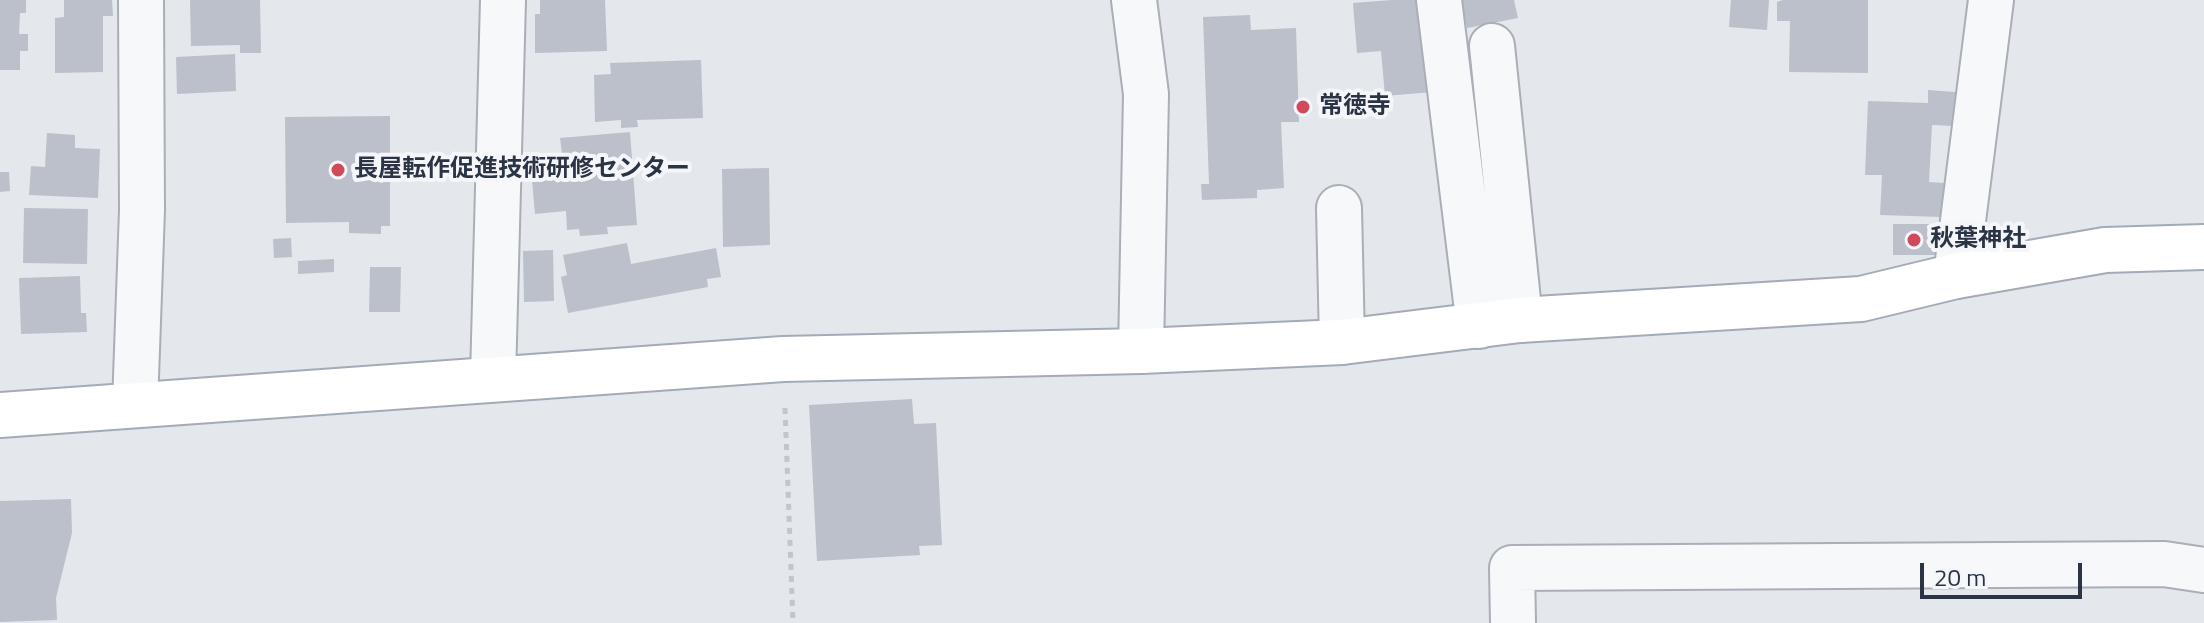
<!DOCTYPE html>
<meta charset="utf-8">
<style>
body{margin:0}
#map{position:relative;width:2204px;height:623px;overflow:hidden;background:#e4e7ec;font-family:"Titillium Web",sans-serif}
canvas{display:block}
.scale{position:absolute;left:1920px;top:563px;width:162px;height:36px;box-sizing:border-box;border:4px solid #2b3445;border-top:0;padding-left:10px;font-size:24px;line-height:28px;white-space:nowrap;color:#2b3445;-webkit-text-stroke:6px #f4f6f9;paint-order:stroke}
</style>
<div id="map">
<canvas width="2204" height="623"></canvas>
<div class="scale">20 m</div>
</div>
<script>
const ctx = document.querySelector('canvas').getContext('2d');
ctx.lineJoin = 'round';
function fill(path, color) { ctx.fillStyle = color; ctx.fill(path, 'evenodd'); }
const toPath = rows => new Path2D(rows.map(r => 'M' + r).join(''));
function strokePath(path, color, width, dash) { ctx.strokeStyle = color; ctx.lineWidth = width; ctx.lineCap = dash ? 'butt' : 'round'; ctx.setLineDash(dash || []); ctx.stroke(path); }
function label(font, color, halo, rows, align = 'center') {
  ctx.font = font + ' "Titillium Web","Noto Sans JP",sans-serif'; ctx.lineWidth = 8; ctx.setLineDash([]); ctx.textBaseline = 'middle'; ctx.strokeStyle = halo; ctx.fillStyle = color; for (const [text, x, y, turn = 0] of rows) {
    ctx.save(); ctx.translate(x, y); ctx.rotate((+turn || 0) * Math.PI / 180); ctx.textAlign = isNaN(turn) ? turn : align; if (halo) ctx.strokeText(text, 0, 0); ctx.fillText(text, 0, 0); ctx.restore();
  }
}
const building = toPath([
 [0,0,26,0,26,13,20,13,19,34,28,34,28,51,20,51,20,70,0,70],
 [64,0,112,0,113,16,103,16,103,72,55,73,55,18,64,17],
 [190,0,260,0,261,53,240,53,240,45,191,46],
 [540,0,605,0,607,51,535,53,535,14,540,14],
 [1392,0,1425,0,1432,92,1385,96,1381,51,1357,53,1353,3],
 [1461,0,1514,0,1518,18,1467,28],
 [1731,0,1769,0,1767,30,1729,27],
 [1783,0,1868,0,1868,73,1789,72,1790,21,1777,21,1777,2],
 [1250,15,1251,30,1296,28,1299,122,1281,122,1284,188,1257,190,1257,198,1202,200,1201,184,1209,184,1203,17],
 [235,54,236,91,177,94,176,57],
 [701,60,703,118,637,120,638,127,621,128,621,120,595,122,594,75,611,74,610,63],
 [1928,90,1955,92,1954,126,1932,125,1929,182,1944,183,1942,217,1880,215,1882,175,1865,175,1868,101,1928,103],
 [390,116,390,226,381,226,381,234,349,233,349,222,286,223,285,117],
 [630,132,637,225,607,227,608,234,580,236,579,229,567,230,566,211,535,214,530,157,562,154,560,138],
 [47,133,75,135,75,148,100,149,98,198,29,195,31,166,45,167],
 [769,168,770,245,723,247,722,169],
 [0,172,9,172,10,191,0,192],
 [24,208,88,209,87,264,23,263],
 [1893,224,1935,224,1935,255,1893,255],
 [291,238,292,257,274,258,273,239],
 [627,243,631,264,716,248,721,277,707,279,708,287,568,313,561,277,567,275,563,255],
 [553,250,554,301,524,302,523,251],
 [334,259,334,272,298,274,298,261],
 [370,267,401,267,400,312,369,312],
 [80,276,81,313,86,313,87,332,21,334,19,278],
 [912,399,914,424,936,423,942,545,919,546,920,555,817,561,809,405],
 [71,499,72,533,56,598,57,620,0,622,0,501]
]);
const path = toPath([
 [785,408,793,623]
]);
const minor = toPath([
 [1134,0,1146,94,1141,351],
 [1439,0,1479,326],
 [1492,46,1520,320],
 [1339,208,1342,342],
 [1956,276,1991,0],
 [493,378,503,0],
 [135,405,142,210,141,0],
 [1513,623,1512,568,2164,564,2204,570]
]);
const major = toPath([
 [0,415,783,359,1141,351,1342,342,1520,320,1861,299,1956,276,2105,250,2204,247]
]);
const markers = [
 [1303,107,8,"#d1495b"],
 [338,170,8,"#d1495b"],
 [1914,240,8,"#d1495b"]
];
const poiNames = [
 ["常徳寺",1319,107],
 ["長屋転作促進技術研修センター",354,170],
 ["秋葉神社",1930,240]
];
fill(building, '#bbc0ca');
strokePath(minor, '#a9aeb7', 48);
strokePath(major, '#a3abb8', 48);
strokePath(path, '#c2c5cb', 5, [6, 6]);
strokePath(minor, '#f7f8fa', 44);
strokePath(major, '#fff', 44);
for (const [x, y, r, color] of markers) { const dot = new Path2D(); dot.arc(x, y, r, 0, 2 * Math.PI); ctx.fillStyle = color; ctx.fill(dot); strokePath(dot, '#f4f6f9', 3); }
label('bold 24px', '#2b3445', '#f4f6f9', poiNames, 'left');
</script>
